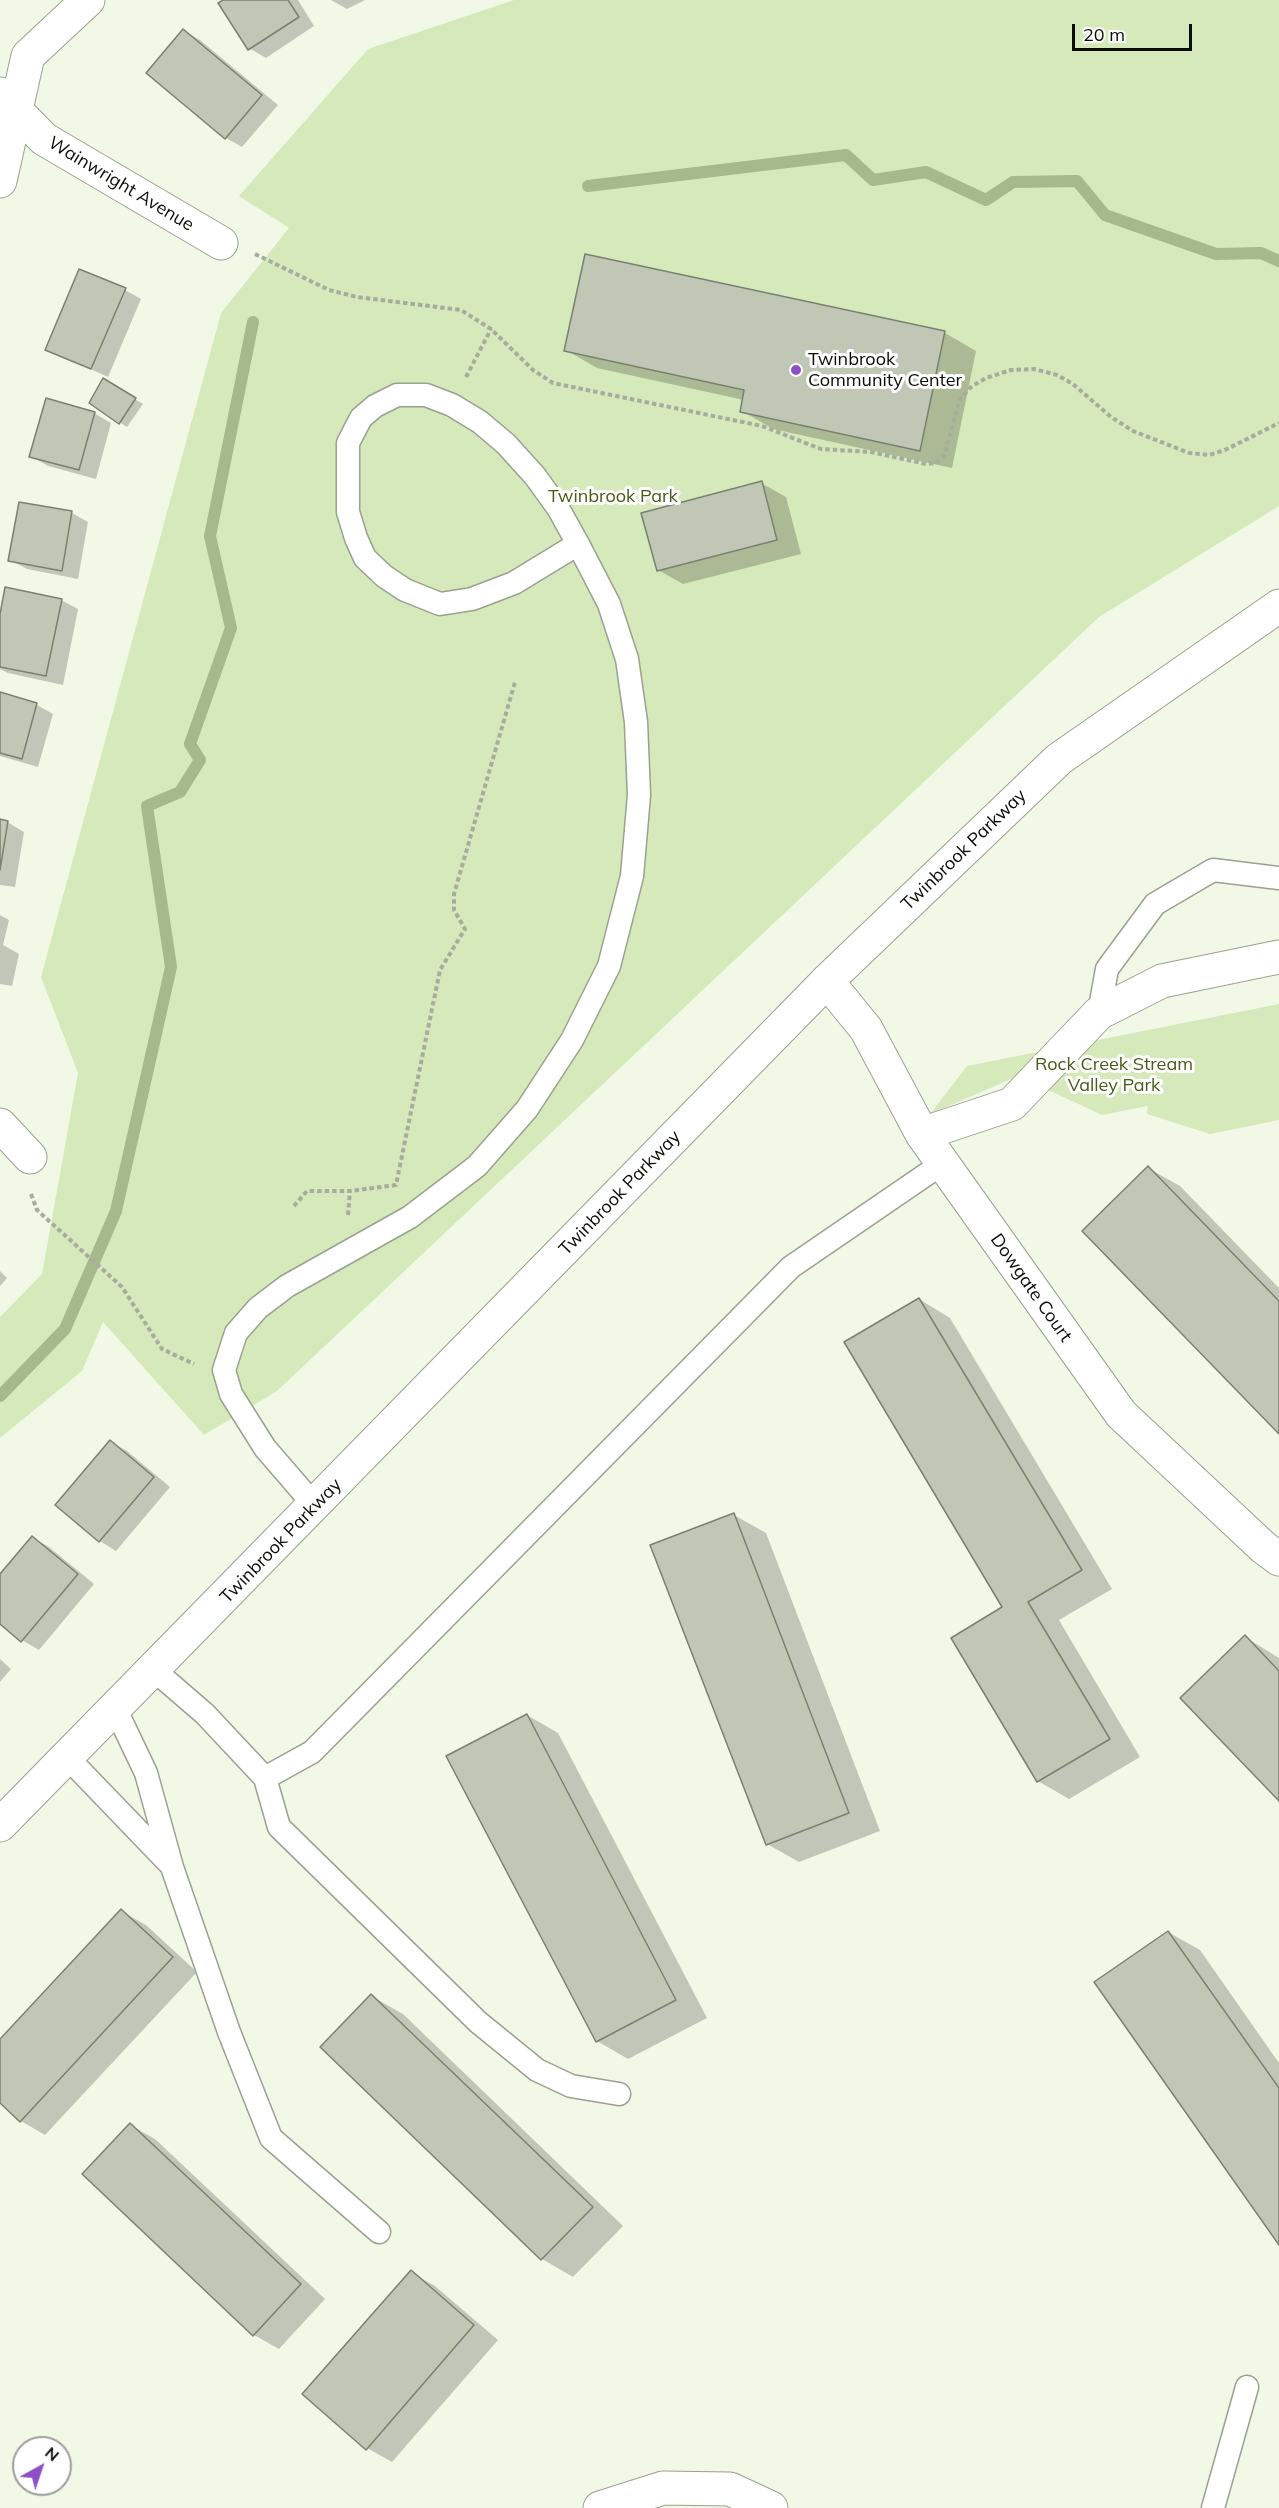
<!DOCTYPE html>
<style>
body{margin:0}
#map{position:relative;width:1279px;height:2508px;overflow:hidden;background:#f1f9e6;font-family:Mulish,sans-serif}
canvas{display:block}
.north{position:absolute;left:12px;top:2436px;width:60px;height:60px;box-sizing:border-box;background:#fff;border:2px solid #9d9e9c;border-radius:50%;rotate:40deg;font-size:16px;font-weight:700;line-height:24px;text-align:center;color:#0a0c07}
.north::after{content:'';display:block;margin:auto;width:21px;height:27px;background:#8f50c6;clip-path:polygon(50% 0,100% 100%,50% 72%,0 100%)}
.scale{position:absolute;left:1072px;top:24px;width:120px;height:27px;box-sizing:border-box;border:3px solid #0a0c07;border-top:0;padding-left:8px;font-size:18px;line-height:21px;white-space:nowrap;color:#0a0c07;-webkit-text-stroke:4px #fff;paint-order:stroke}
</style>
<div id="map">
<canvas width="1279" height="2508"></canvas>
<div class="north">N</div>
<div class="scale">20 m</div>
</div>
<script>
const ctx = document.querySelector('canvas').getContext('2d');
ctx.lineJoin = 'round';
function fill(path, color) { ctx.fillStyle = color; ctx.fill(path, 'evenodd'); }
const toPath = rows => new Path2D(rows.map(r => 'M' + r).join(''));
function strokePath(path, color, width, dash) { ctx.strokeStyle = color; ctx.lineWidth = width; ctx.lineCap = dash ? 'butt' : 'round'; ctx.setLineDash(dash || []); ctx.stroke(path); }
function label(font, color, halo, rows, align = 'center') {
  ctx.font = font + ' Mulish,sans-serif'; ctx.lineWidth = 6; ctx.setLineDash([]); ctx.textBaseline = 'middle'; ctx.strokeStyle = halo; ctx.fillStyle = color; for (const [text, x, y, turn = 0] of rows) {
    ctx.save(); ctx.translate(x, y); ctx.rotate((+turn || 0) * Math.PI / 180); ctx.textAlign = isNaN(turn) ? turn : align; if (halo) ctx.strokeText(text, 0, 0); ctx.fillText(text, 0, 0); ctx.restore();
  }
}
const green = toPath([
 [514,0,1279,0,1279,506,1099,617,277,1391,204,1435,103,1322,82,1371,0,1438,0,1317,42,1274,78,1073,41,977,221,313,289,228,239,196,368,49],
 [1279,1004,1279,1120,1210,1134,1147,1114,1148,1106,1102,1115,1018,1076,930,1114,967,1066]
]);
const shadow = toPath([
 [225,0,298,0,314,26,266,58,249,48],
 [331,0,365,0,347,9],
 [184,31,200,40,278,105,242,147,226,138,148,73],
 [586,256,945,333,976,351,952,468,773,429,742,411,744,400,597,368,566,350],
 [125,290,141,299,108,377,46,349],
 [103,380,143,404,127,427,119,422],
 [94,413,111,423,96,479,48,466,31,456],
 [761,483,786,497,801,554,683,584,658,570],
 [72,513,88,522,78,579,27,569,10,560],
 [61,600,78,609,63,685,8,673,0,669,0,622],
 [0,694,37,705,53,714,38,767,0,756],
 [0,821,7,822,24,832,15,887,0,885],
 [0,915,9,920,3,945,19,954,12,986,0,984],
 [1148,1168,1180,1186,1279,1288,1279,1432],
 [0,1271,7,1278,0,1286],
 [919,1299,950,1318,1112,1589,1059,1620,1140,1757,1069,1799,1038,1781,1004,1608],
 [110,1442,127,1451,170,1487,116,1551,100,1541,57,1505],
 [734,1515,766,1533,880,1831,799,1862,767,1844],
 [33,1538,49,1547,94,1584,39,1650,22,1640,0,1622,0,1577],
 [1245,1637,1279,1658,1279,1799],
 [0,1659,11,1669,0,1682],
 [527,1715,558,1733,707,2018,628,2059,597,2041],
 [121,1911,146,1925,197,1972,45,2135,21,2121,0,2101,0,2041],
 [1168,1932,1200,1950,1279,2063,1279,2243],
 [371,1996,403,2014,623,2226,573,2277,542,2259,322,2047],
 [130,2125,155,2139,325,2299,279,2349,254,2335],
 [411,2272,435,2286,498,2340,392,2462,367,2448]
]);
const stream = toPath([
 [588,186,846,155,873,180,926,172,986,200,1013,182,1077,181,1105,215,1216,254,1261,253,1279,261],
 [0,1396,65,1329,116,1211,171,967,147,806,180,792,200,760,190,744,231,628,210,536,253,322]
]);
const building = toPath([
 [223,0,288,0,299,17,248,50,218,3,223,0],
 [183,29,262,95,225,139,146,73,183,29],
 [585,254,945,331,920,451,740,412,744,390,564,351,585,254],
 [79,269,126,288,91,369,45,350,79,269],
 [103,378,136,398,119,424,89,403,103,378],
 [46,398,95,412,79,470,29,457,46,398],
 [762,481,777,540,657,571,641,513,762,481],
 [19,502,72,511,62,571,8,561,19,502],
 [5,587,62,599,46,676,0,667,0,614,5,587],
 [0,692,37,703,22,759,0,753,0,692],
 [0,819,8,821,0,870,0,819],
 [1148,1166,1279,1301,1279,1434,1082,1231,1148,1166],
 [919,1298,1082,1570,1028,1602,1110,1739,1037,1782,951,1638,1002,1607,844,1342,919,1298],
 [110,1440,154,1477,99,1542,55,1505,110,1440],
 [734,1513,849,1813,766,1845,650,1545,734,1513],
 [32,1536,78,1574,21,1642,0,1624,0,1574,32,1536],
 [1245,1635,1279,1671,1279,1801,1180,1698,1245,1635],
 [527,1714,676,2000,596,2042,446,1756,527,1714],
 [121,1909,173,1957,20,2122,0,2103,0,2039,121,1909],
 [1168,1931,1279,2088,1279,2245,1094,1982,1168,1931],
 [371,1994,593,2207,541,2260,320,2047,371,1994],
 [130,2123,301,2284,253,2336,82,2174,130,2123],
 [411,2270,474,2325,366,2450,302,2394,411,2270]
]);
const path = toPath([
 [255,254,329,290,357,297,461,310,491,329,533,370,553,383,762,426,821,449,871,452,926,464,936,463,944,456,960,399,971,387,986,378,1011,370,1034,369,1057,375,1073,384,1111,417,1133,431,1189,453,1209,455,1225,450,1279,423],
 [466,377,491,329],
 [31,1194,37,1210,122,1287,162,1349,194,1364],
 [294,1206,307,1191,350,1191,396,1185,440,970,465,929,454,910,454,894,515,682],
 [348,1215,350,1191]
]);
const service = toPath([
 [1099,1013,1107,969,1155,904,1213,870,1279,878],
 [315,1506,265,1448,231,1394,224,1370,236,1333,258,1308,287,1286,410,1217,477,1166,527,1109,572,1040,609,966,632,876,639,795,636,722,627,659,609,604,578,544,558,508,535,476,506,444,480,422,452,405,426,395,397,395,375,406,361,418,348,443,348,512,356,538,365,558,384,576,405,590,440,604,472,599,514,583,578,544],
 [154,1670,205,1714,265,1778,312,1752,791,1267,943,1163],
 [115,1708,146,1773,172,1867,229,2032,271,2138,379,2232],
 [66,1756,169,1863],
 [265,1778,279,1827,478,2022,537,2070,571,2086,619,2094],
 [1213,2508,1247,2387]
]);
const minor = toPath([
 [0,94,44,139,221,243],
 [0,181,28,56,88,0],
 [827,981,866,1029,922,1134,1121,1414,1263,1547,1279,1559],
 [0,1125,30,1157],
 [922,1134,1012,1104,1099,1013,1162,981,1279,957],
 [600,2508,663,2488,730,2489,771,2508]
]);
const secondary = toPath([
 [0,1825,827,981,1059,759,1279,606]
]);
const markers = [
 [796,370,6,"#8f50c6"]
];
const streetNames = [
 ["Wainwright Avenue",121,184,31],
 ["Twinbrook Parkway",964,850,-44],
 ["Twinbrook Parkway",620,1193,-46],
 ["Dowgate Court",1031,1288,55],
 ["Twinbrook Parkway",281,1541,-46]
];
const poiNames = [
 ["Twinbrook",808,360],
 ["Community Center",808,381]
];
const parkNames = [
 ["Twinbrook Park",613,497],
 ["Rock Creek Stream",1114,1065],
 ["Valley Park",1114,1086]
];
fill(green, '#d6e9bb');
fill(shadow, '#0003');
strokePath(stream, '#a6b98a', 12);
fill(building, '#c0c7b5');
strokePath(building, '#798170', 1.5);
strokePath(service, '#9aa18f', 25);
strokePath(minor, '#9aa18f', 35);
strokePath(secondary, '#9aa18f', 35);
strokePath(path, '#a7ad9e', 4, [4.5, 3]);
strokePath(service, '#fff', 22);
strokePath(minor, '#fff', 33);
strokePath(secondary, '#fff', 33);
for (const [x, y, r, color] of markers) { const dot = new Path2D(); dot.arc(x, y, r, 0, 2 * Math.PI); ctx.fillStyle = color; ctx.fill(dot); strokePath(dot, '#fff', 2); }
label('18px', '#0a0c07', '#fff', streetNames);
label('18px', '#0a0c07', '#fff', poiNames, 'left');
label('18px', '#455c17', '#fff', parkNames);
</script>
